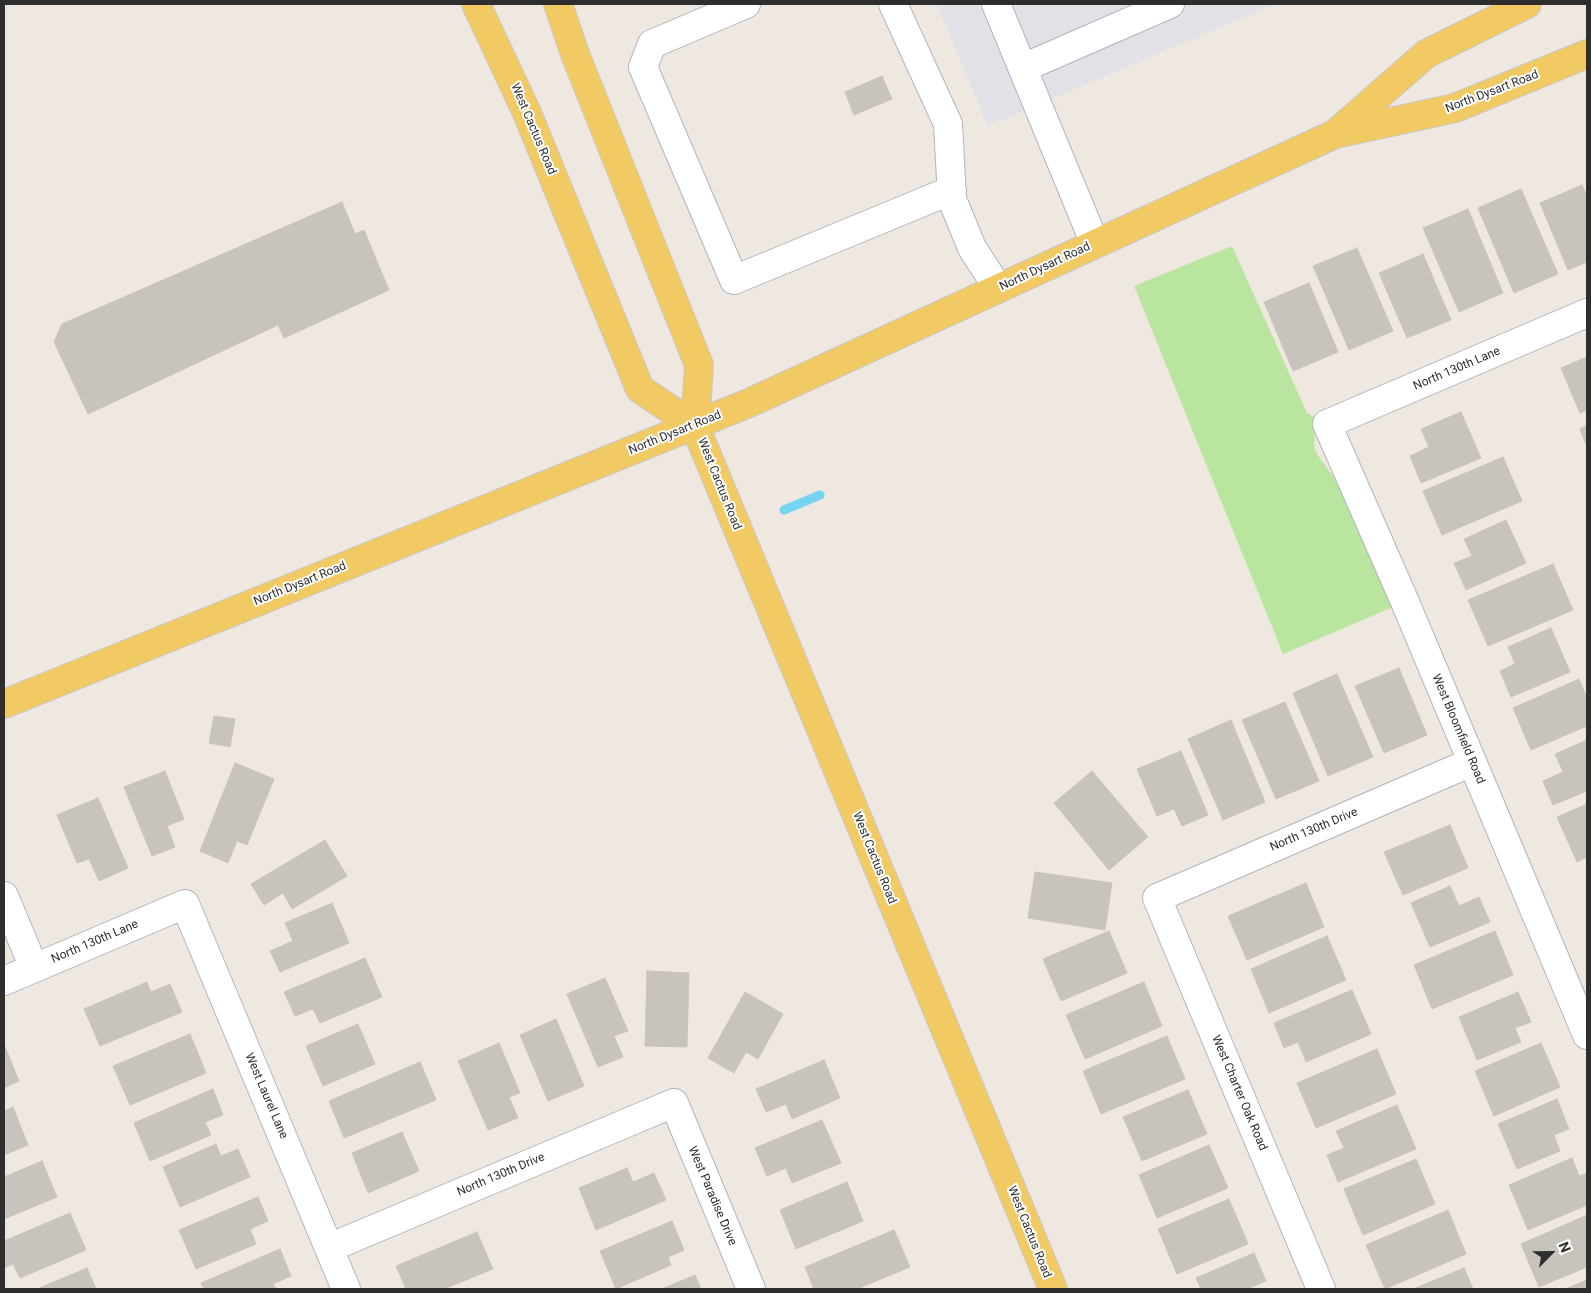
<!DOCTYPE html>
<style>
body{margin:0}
#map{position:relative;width:1591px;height:1293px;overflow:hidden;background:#efe8e1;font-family:Roboto,sans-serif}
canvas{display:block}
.frame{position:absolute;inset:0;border:5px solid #2e2e2e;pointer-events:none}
.north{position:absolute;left:1526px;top:1228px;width:50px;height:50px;-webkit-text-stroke:4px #fff;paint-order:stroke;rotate:67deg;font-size:14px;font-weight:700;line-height:20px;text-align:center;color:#2e2e2e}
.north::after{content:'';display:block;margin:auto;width:18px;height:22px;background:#2e2e2e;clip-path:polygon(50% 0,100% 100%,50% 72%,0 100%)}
</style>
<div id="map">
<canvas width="1591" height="1293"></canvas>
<div class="frame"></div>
<div class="north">N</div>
</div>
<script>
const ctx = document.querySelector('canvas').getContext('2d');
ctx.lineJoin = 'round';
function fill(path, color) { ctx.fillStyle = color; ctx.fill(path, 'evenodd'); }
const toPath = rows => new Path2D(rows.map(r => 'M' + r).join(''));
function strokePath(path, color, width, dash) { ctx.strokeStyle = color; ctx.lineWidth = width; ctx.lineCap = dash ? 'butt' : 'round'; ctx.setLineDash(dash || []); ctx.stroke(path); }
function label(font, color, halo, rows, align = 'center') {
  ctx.font = font + ' Roboto,sans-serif'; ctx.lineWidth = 4; ctx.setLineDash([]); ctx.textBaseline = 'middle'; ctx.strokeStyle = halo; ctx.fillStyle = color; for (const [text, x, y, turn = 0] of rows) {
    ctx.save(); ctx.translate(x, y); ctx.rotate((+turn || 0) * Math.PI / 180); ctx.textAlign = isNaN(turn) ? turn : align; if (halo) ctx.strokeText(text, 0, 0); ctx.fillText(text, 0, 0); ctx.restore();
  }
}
const industrial = toPath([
 [937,4,1275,4,988,126]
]);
const green = toPath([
 [1232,246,1307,413,1316,418,1314,447,1319,457,1351,501,1393,607,1283,654,1134,286]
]);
const stream = toPath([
 [784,510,820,495]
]);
const building = toPath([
 [882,76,892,99,854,115,845,92,882,76],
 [1582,185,1587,197,1587,262,1568,270,1540,203,1582,185],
 [1521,189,1558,274,1514,293,1478,208,1521,189],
 [342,202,355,234,364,230,389,290,284,338,278,325,88,414,54,342,62,324,342,202],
 [1468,209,1503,293,1459,312,1423,228,1468,209],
 [1357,248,1393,331,1349,350,1313,266,1357,248],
 [1423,254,1451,320,1407,338,1379,273,1423,254],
 [1309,283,1338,352,1293,371,1264,302,1309,283],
 [1587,357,1587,410,1580,413,1561,368,1587,357],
 [1461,412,1481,458,1421,483,1410,456,1429,447,1421,429,1461,412],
 [1587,425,1587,447,1580,429,1587,425],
 [1503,457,1522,501,1442,535,1423,491,1503,457],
 [1506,520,1526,563,1466,590,1454,563,1472,556,1464,539,1506,520],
 [1553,564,1573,610,1488,646,1468,600,1553,564],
 [1551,628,1570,672,1511,697,1500,671,1515,664,1508,647,1551,628],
 [1399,668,1427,735,1384,753,1355,686,1399,668],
 [1337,674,1373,757,1328,776,1293,693,1337,674],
 [1579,679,1587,698,1587,726,1531,750,1513,708,1579,679],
 [1285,702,1319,781,1276,799,1242,720,1285,702],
 [214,716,235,719,230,747,209,743,214,716],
 [1231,720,1265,802,1223,820,1188,739,1231,720],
 [1587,740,1587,791,1553,805,1543,781,1563,772,1555,754,1587,740],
 [1181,751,1208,815,1182,826,1174,809,1157,816,1137,769,1181,751],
 [235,763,274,779,247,845,237,841,228,863,200,851,235,763],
 [165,771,184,819,167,826,175,847,152,856,124,787,165,771],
 [1092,771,1148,837,1109,870,1054,803,1092,771],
 [98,798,128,868,99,881,89,859,77,863,57,815,98,798],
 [1587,804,1587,857,1577,862,1557,817,1587,804],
 [1450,825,1468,868,1403,895,1384,852,1450,825],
 [325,840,347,876,292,909,283,893,264,905,251,884,325,840],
 [1035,872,1112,883,1105,930,1028,918,1035,872],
 [1306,883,1324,927,1247,960,1228,916,1306,883],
 [1450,886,1459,906,1479,897,1490,922,1430,947,1411,903,1450,886],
 [332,903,349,943,280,972,270,951,293,941,285,923,332,903],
 [1109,931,1127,973,1061,1001,1043,959,1109,931],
 [1495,931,1513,975,1432,1009,1414,965,1495,931],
 [1327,936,1346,980,1269,1013,1251,969,1327,936],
 [365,958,382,997,320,1023,313,1009,295,1016,284,992,365,958],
 [647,971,689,973,687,1047,645,1046,647,971],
 [605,978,628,1031,614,1036,623,1057,598,1067,567,994,605,978],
 [147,982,151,992,170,984,182,1012,100,1046,84,1009,147,982],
 [1144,982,1162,1026,1085,1059,1066,1015,1144,982],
 [1352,990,1371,1034,1306,1062,1298,1042,1284,1048,1274,1023,1352,990],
 [745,992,783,1014,758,1059,746,1052,734,1073,708,1058,745,992],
 [1518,992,1531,1022,1515,1028,1521,1042,1477,1060,1459,1017,1518,992],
 [556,1019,584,1086,548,1101,520,1035,556,1019],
 [358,1024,375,1064,323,1086,306,1046,358,1024],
 [190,1034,206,1073,130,1105,113,1066,190,1034],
 [1167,1036,1185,1079,1101,1114,1083,1071,1167,1036],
 [499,1043,520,1093,509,1097,518,1118,488,1130,458,1061,499,1043],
 [1541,1043,1560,1087,1494,1116,1475,1071,1541,1043],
 [4,1044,19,1081,4,1088,4,1044],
 [1377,1049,1396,1094,1316,1128,1297,1083,1377,1049],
 [824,1060,840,1098,792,1119,786,1104,766,1112,756,1089,824,1060],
 [420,1062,436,1100,344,1138,329,1101,420,1062],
 [213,1089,223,1115,205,1122,211,1135,150,1161,134,1123,213,1089],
 [1188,1090,1207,1134,1142,1161,1123,1117,1188,1090],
 [1557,1099,1569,1129,1554,1135,1560,1151,1517,1169,1498,1124,1557,1099],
 [1397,1105,1416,1149,1338,1182,1327,1155,1344,1148,1336,1131,1397,1105],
 [13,1107,28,1145,4,1155,4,1111,13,1107],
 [822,1120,841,1163,792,1183,786,1168,767,1176,755,1148,822,1120],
 [402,1132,419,1171,368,1193,352,1153,402,1132],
 [216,1144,221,1156,238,1149,250,1177,180,1207,163,1167,216,1144],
 [1209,1145,1228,1188,1157,1218,1139,1175,1209,1145],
 [1572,1158,1579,1176,1587,1173,1587,1205,1528,1230,1509,1185,1572,1158],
 [1416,1159,1435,1204,1363,1235,1344,1189,1416,1159],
 [42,1161,57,1197,4,1219,4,1177,42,1161],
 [627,1168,633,1182,654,1173,666,1200,596,1230,579,1188,627,1168],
 [847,1182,863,1221,796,1249,780,1210,847,1182],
 [258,1197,268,1221,250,1229,256,1244,196,1269,179,1230,258,1197],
 [1229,1199,1248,1244,1177,1274,1158,1229,1229,1199],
 [1448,1210,1466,1254,1385,1289,1366,1245,1448,1210],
 [70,1213,86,1250,20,1278,13,1264,4,1268,4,1241,70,1213],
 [1587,1215,1587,1267,1539,1287,1521,1244,1587,1215],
 [672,1221,684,1250,668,1257,671,1265,616,1289,600,1251,672,1221],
 [894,1230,910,1267,857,1289,814,1289,805,1267,894,1230],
 [477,1232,493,1269,444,1289,406,1289,396,1266,477,1232],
 [280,1249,291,1276,273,1284,276,1289,204,1289,201,1283,280,1249],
 [1254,1253,1266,1281,1247,1289,1201,1289,1196,1278,1254,1253],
 [87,1268,96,1289,37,1289,87,1268],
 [1464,1268,1473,1289,1413,1289,1464,1268],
 [695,1275,701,1289,662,1289,695,1275],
 [1587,1280,1587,1289,1565,1289,1587,1280]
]);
const minor = toPath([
 [746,4,652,44,643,67,734,280,952,190],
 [893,4,948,124,952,199,972,248,998,288],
 [996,4,1095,244],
 [1023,68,1170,4],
 [1587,313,1327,424,1405,602,1587,1035],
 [4,896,34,968],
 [4,981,185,904,346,1289],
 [329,1248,674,1103,751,1289],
 [1321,1289,1157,898,1472,762]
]);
const major = toPath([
 [476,4,527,113,640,389,695,426],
 [558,4,575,54,699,365,695,426,1053,1289],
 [1336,133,1426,54,1527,4],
 [4,704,749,403,1335,134,1455,108,1587,54]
]);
const streetNames = [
 ["North Dysart Road",1492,92,-21],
 ["West Cactus Road",533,129,67],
 ["North Dysart Road",1045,267,-25],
 ["North 130th Lane",1457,369,-23],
 ["North Dysart Road",675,433,-22],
 ["West Cactus Road",719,484,68],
 ["North Dysart Road",300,584,-22],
 ["West Bloomfield Road",1458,729,67],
 ["North 130th Drive",1314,830,-23],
 ["West Cactus Road",874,858,68],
 ["North 130th Lane",95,942,-23],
 ["West Charter Oak Road",1239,1093,67],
 ["West Laurel Lane",266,1096,67],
 ["North 130th Drive",501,1175,-23],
 ["West Paradise Drive",712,1196,67],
 ["West Cactus Road",1029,1232,68]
];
fill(industrial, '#e3e1e8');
fill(green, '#bae59e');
strokePath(stream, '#75d5f0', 9);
fill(building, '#c8c3bc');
strokePath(building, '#cbc4ba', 1);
strokePath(minor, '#b1b4be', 30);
strokePath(major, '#c9c9c9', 30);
strokePath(minor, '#fff', 28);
strokePath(major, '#f2ca63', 28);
label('12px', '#2e2e2e', '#fff', streetNames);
</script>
